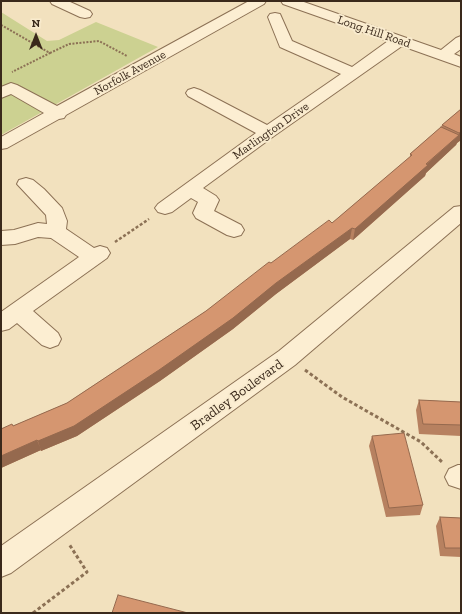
<!DOCTYPE html>
<style>
body{margin:0}
#map{position:relative;width:462px;height:614px;overflow:hidden;background:#f2e1be;font-family:"Zilla Slab",serif}
canvas{display:block}
.frame{position:absolute;inset:0;border:2px solid #3a291b;pointer-events:none}
.north{position:absolute;left:16px;top:16px;width:40px;height:40px;-webkit-text-stroke:3px #f9ebce;paint-order:stroke;rotate:0deg;font-size:11px;font-weight:700;line-height:16px;text-align:center;color:#3a291b}
.north::after{content:'';display:block;margin:auto;width:14px;height:18px;background:#3a291b;clip-path:polygon(50% 0,100% 100%,50% 72%,0 100%)}
</style>
<div id="map">
<canvas width="462" height="614"></canvas>
<div class="frame"></div>
<div class="north">N</div>
</div>
<script>
const ctx = document.querySelector('canvas').getContext('2d');
ctx.lineJoin = 'round';
function fill(path, color) { ctx.fillStyle = color; ctx.fill(path, 'evenodd'); }
const toPath = rows => new Path2D(rows.map(r => 'M' + r).join(''));
function strokePath(path, color, width, dash) { ctx.strokeStyle = color; ctx.lineWidth = width; ctx.lineCap = dash ? 'butt' : 'round'; ctx.setLineDash(dash || []); ctx.stroke(path); }
function label(font, color, halo, rows, align = 'center') {
  ctx.font = font + ' "Zilla Slab",serif'; ctx.lineWidth = 4; ctx.setLineDash([]); ctx.textBaseline = 'middle'; ctx.strokeStyle = halo; ctx.fillStyle = color; for (const [text, x, y, turn = 0] of rows) {
    ctx.save(); ctx.translate(x, y); ctx.rotate((+turn || 0) * Math.PI / 180); ctx.textAlign = isNaN(turn) ? turn : align; if (halo) ctx.strokeText(text, 0, 0); ctx.fillText(text, 0, 0); ctx.restore();
  }
}
const green = toPath([
 [1,12,47,41,59,40,96,22,158,47,1,135]
]);
const pathFar2 = toPath([
 [1,25,50,53,12,72],
 [50,53,69,44,99,41,127,56]
]);
const pathFar1 = toPath([
 [115,242,149,219]
]);
const path = toPath([
 [305,370,342,397,421,442,442,462],
 [33,613,87,572,69,544]
]);
const minor = toPath([
 [50,1,68,1,90,11,92,14,90,17,85,18,80,17,52,4,50,1],
 [249,1,266,1,264,4,66,115,64,118,59,119,7,148,1,149,1,137,44,113,11,94,1,98,1,87,11,83,17,85,57,106,249,1],
 [281,1,301,1,441,50,456,38,461,36,461,49,454,54,461,57,461,67,402,46,274,136,203,188,216,196,219,200,214,211,241,225,244,230,241,235,234,237,227,235,196,218,193,213,198,202,191,198,172,212,165,214,158,212,155,208,158,204,256,133,188,96,186,93,188,90,194,88,200,90,267,125,341,74,280,47,268,17,270,14,275,13,280,14,292,41,352,67,388,41,283,4,281,1],
 [26,178,33,180,44,189,62,208,67,221,66,229,94,248,100,246,107,248,110,253,107,258,33,311,58,333,61,339,58,345,50,348,42,345,17,323,9,329,1,331,1,312,79,257,51,238,38,237,15,244,1,245,1,231,14,230,38,223,47,224,46,215,17,184,19,180,26,178],
 [461,206,461,223,295,365,11,573,1,577,1,546,279,351,454,207,461,206],
 [458,465,461,465,461,489,449,485,445,477,449,469,458,465]
]);
const wall = toPath([
 [461,109,461,140,457,143,456,145,426,173,425,176,353,240,350,239,276,294,233,329,160,381,77,436,41,451,41,450,1,468,1,429,13,426,67,403,206,311,271,263,332,223,410,157,410,154,441,127,442,125],
 [419,400,461,402,461,436,419,434,416,410],
 [372,436,423,505,420,515,386,517,369,446],
 [440,517,461,518,461,557,440,556,436,526]
]);
const shadedWall = toPath([
 [461,132,461,140,457,143,456,145,426,173,425,176,353,240,355,229,459,135,459,133],
 [352,228,350,239,276,294,233,329,160,381,77,436,41,451,38,441,276,283],
 [37,440,41,450,1,468,1,456]
]);
const building = toPath([
 [461,109,461,132,459,133,442,125,461,109],
 [441,127,459,135,426,164,428,165,355,229,352,228,276,283,233,318,159,370,74,426,38,441,37,440,1,456,1,429,12,424,13,426,67,403,206,311,269,262,271,263,329,220,332,223,412,155,410,154,441,127],
 [419,400,461,402,461,425,423,424,419,400],
 [404,433,423,505,389,508,372,436,404,433],
 [440,517,461,518,461,548,445,548,440,517],
 [118,595,188,613,112,613,118,595]
]);
const farStreetnames = [
 ["Long Hill Road",374,32,19],
 ["Norfolk Avenue",130,73,-29],
 ["Marlington Drive",271,131,-35]
];
const streetNames = [
 ["Bradley Boulevard",237,395,-36]
];
fill(green, '#ccd191');
strokePath(minor, '#8c7155', 2);
strokePath(pathFar2, '#8c7155', 2, [2, 1.5]);
strokePath(pathFar1, '#8c7155', 2.5, [3, 2]);
strokePath(path, '#8c7155', 3, [3.5, 2.5]);
fill(minor, '#fceed2');
fill(wall, '#b78160');
fill(shadedWall, '#95694e');
fill(building, '#d59670');
strokePath(building, '#95694e', 1);
label('12px', '#3a291b', '#f9ebce', farStreetnames);
label('14px', '#3a291b', '#f9ebce', streetNames);
</script>
